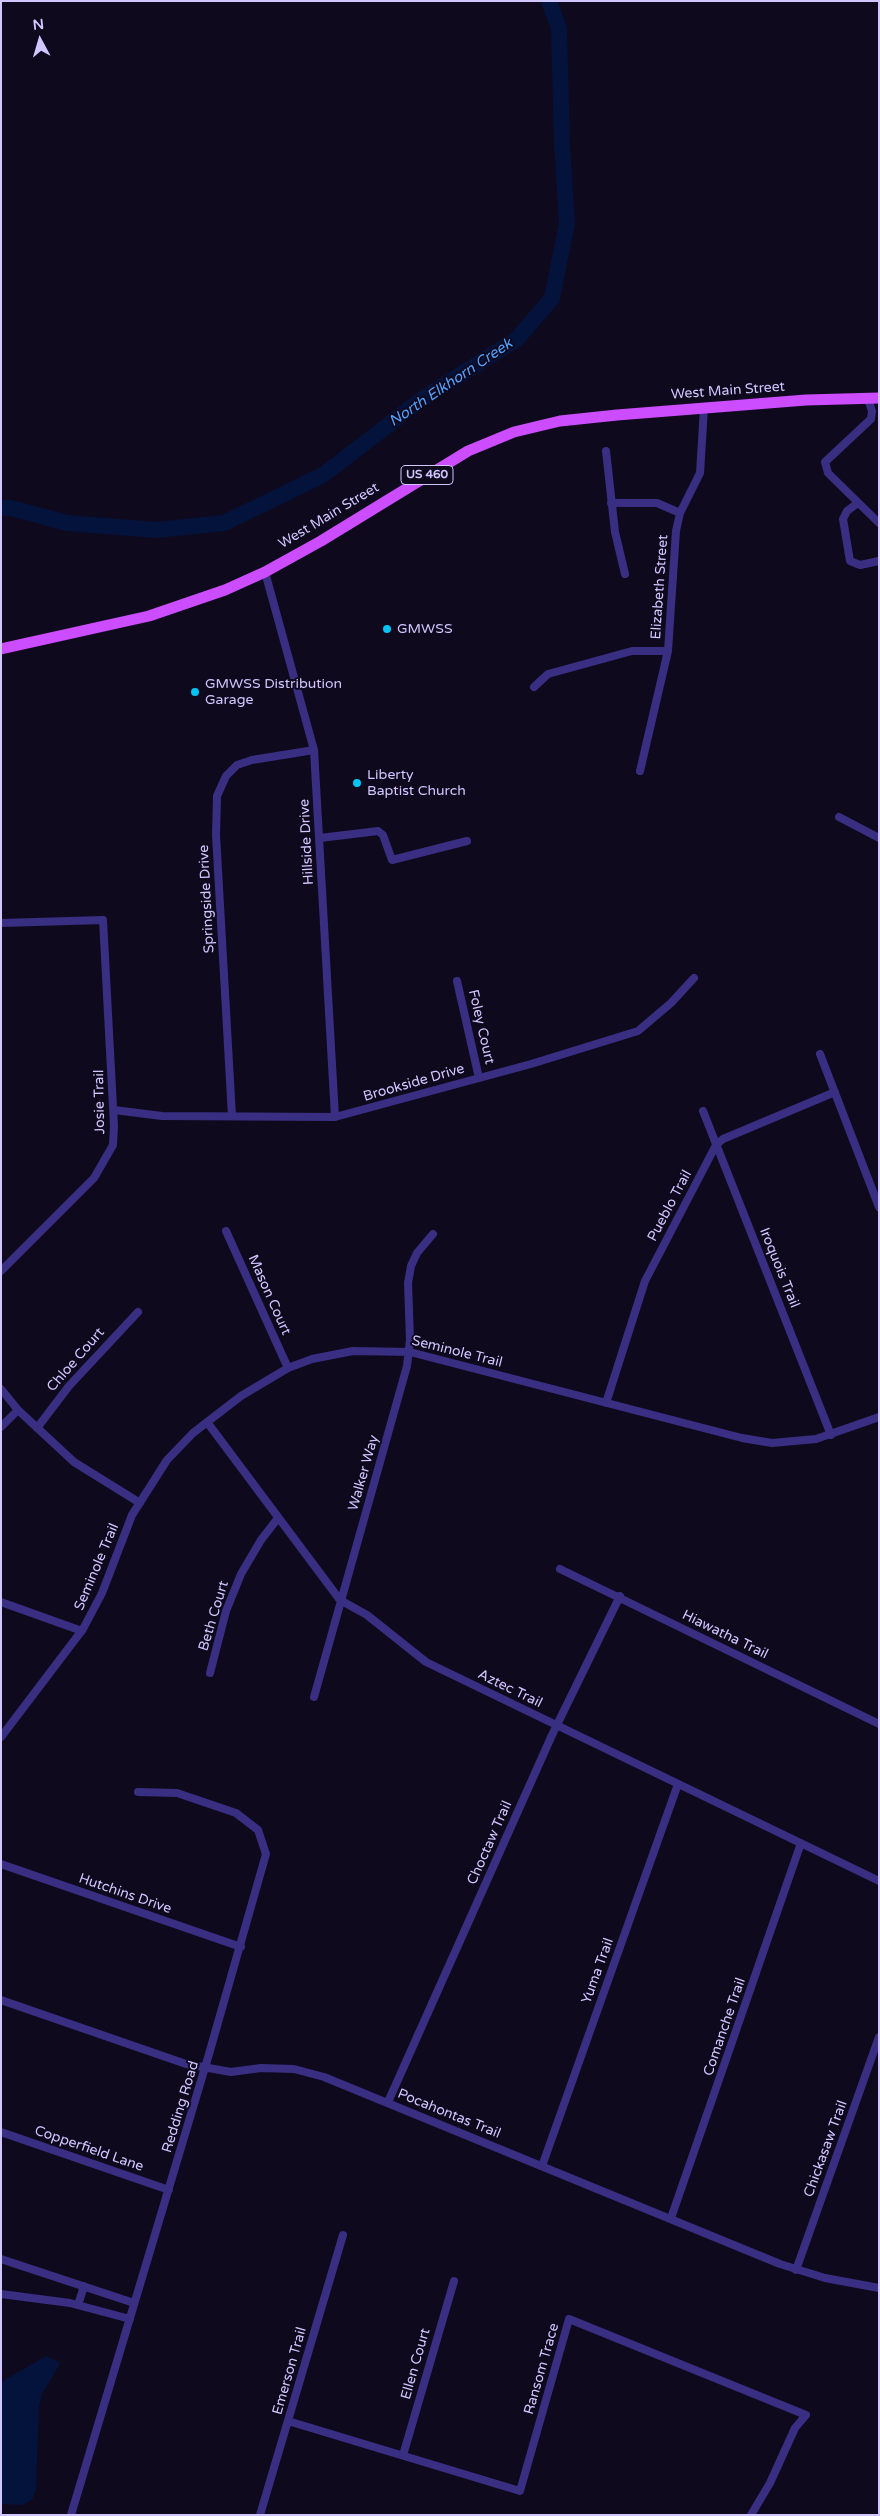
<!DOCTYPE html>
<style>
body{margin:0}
#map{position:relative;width:880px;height:2516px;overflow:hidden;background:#0f091e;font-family:"Varela Round",sans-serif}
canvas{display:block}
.frame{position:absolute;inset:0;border:2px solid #d1c6ff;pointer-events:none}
.north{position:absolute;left:15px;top:15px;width:50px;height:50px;-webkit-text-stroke:4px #0f091e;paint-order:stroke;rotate:354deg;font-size:14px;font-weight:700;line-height:20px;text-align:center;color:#d1c6ff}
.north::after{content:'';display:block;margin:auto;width:18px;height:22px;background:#d1c6ff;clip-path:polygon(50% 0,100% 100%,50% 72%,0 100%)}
</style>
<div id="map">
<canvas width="880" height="2516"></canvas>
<div class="frame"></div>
<div class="north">N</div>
</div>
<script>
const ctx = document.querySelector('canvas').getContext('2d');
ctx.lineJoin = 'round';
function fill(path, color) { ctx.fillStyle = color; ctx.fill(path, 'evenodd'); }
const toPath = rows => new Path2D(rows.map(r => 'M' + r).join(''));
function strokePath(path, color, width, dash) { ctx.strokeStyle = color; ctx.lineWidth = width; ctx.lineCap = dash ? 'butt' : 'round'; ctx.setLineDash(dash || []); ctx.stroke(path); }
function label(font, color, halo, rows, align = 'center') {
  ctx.font = font + ' "Varela Round",sans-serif'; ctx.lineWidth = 4; ctx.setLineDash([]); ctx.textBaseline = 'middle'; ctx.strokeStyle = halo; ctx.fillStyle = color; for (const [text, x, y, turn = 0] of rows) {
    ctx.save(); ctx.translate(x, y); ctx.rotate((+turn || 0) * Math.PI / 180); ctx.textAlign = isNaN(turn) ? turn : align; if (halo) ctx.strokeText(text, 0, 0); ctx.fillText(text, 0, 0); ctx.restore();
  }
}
const water = toPath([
 [46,2356,60,2363,42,2394,39,2406,36,2490,32,2500,22,2505,1,2504,1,2382]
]);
const river = toPath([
 [1,508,11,508,67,523,156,530,224,523,323,475,422,399,517,339,552,298,567,223,562,145,559,29,549,1]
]);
const minor = toPath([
 [868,399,872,411,871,419,825,462,828,473,879,523],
 [606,451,615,532,625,574],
 [611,503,657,503,680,513],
 [858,503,847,511,843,519,850,561,860,565,879,561],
 [265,572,314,750,335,1117],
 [534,687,548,674,632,651,668,651],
 [640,771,668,651,676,531,680,513,700,473,704,408],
 [839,817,879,838],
 [320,838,378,831,383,835,392,860,467,841],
 [1,923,103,920,114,1126,113,1145,94,1178,1,1271],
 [457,981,479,1078],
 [820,1054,879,1207],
 [114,1110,162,1116,335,1117,531,1064,638,1031,671,1003,694,978],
 [703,1111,831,1435],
 [232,1116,216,835,217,796,226,776,237,765,252,760,314,750],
 [226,1231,288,1368],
 [1,1389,18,1410,74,1462,140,1503],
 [606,1403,645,1281,716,1145,723,1139,835,1092],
 [207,1422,340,1600,367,1615,426,1662,879,1881],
 [1,1427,18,1410],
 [37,1428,69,1386,138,1312],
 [560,1569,879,1724],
 [1,1602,82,1631],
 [210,1673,226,1611,241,1574,261,1540,278,1518],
 [314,1697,407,1366,410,1340,408,1283,411,1266,417,1253,433,1234],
 [1,1737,83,1629,102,1593,132,1515,167,1460,193,1433,241,1396,288,1368,312,1359,353,1351,410,1352,742,1438,772,1443,816,1439,879,1417],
 [1,1864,241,1947],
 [1,2000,186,2064,231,2072,261,2068,294,2069,324,2077,780,2264,825,2278,879,2288],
 [388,2102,552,1735,620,1596],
 [1,2132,169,2190],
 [542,2166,678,1784],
 [671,2218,801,1843],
 [1,2259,134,2303],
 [796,2270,879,2037],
 [1,2294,70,2303,130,2319],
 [78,2305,84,2286],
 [288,2421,520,2491,569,2319,806,2415,795,2428,770,2483,751,2515],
 [403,2455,454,2281],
 [71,2515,209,2054,266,1854,258,1830,236,1813,177,1793,138,1792],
 [260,2515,343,2235]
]);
const primary = toPath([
 [1,649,149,616,225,590,265,572,321,541,468,451,514,432,560,421,617,415,806,400,879,398]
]);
const markers = [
 [387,629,5,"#00c4f1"],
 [195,692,5,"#00c4f1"],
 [357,783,5,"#00c4f1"]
];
const shields = [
 [427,475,52]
];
const shieldNames = [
 ["US 460",427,475]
];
const streetNames = [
 ["West Main Street",728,391,-4],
 ["West Main Street",329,516,-31],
 ["Elizabeth Street",660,587,-86],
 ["Hillside Drive",307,842,-93],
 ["Springside Drive",207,899,-93],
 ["Foley Court",481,1027,77],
 ["Brookside Drive",414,1083,-16],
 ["Josie Trail",100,1102,-91],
 ["Pueblo Trail",670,1206,-62],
 ["Iroquois Trail",779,1268,68],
 ["Mason Court",269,1295,66],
 ["Seminole Trail",457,1352,14],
 ["Chloe Court",76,1360,-49],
 ["Walker Way",364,1473,-74],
 ["Seminole Trail",97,1567,-67],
 ["Beth Court",214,1616,-73],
 ["Hiawatha Trail",725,1635,26],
 ["Aztec Trail",510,1689,26],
 ["Choctaw Trail",490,1843,-66],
 ["Hutchins Drive",125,1894,19],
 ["Yuma Trail",598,1971,-70],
 ["Comanche Trail",725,2027,-71],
 ["Redding Road",181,2107,-73],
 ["Pocahontas Trail",449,2114,22],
 ["Copperfield Lane",89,2149,19],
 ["Chickasaw Trail",826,2149,-70],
 ["Ellen Court",416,2364,-74],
 ["Ransom Trace",542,2369,-74],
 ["Emerson Trail",290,2371,-74]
];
const poiNames = [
 ["GMWSS",397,629],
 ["GMWSS Distribution",205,684],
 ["Garage",205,700],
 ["Liberty",367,775],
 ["Baptist Church",367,791]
];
const waterNames = [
 ["North Elkhorn Creek",451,383,-34]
];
fill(water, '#04133c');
strokePath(river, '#04133c', 16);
strokePath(minor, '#392f82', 8);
strokePath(primary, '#cc4dff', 11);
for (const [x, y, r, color] of markers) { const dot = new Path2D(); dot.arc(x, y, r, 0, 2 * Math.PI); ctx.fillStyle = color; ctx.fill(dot); strokePath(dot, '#0f091e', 2); }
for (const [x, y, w] of shields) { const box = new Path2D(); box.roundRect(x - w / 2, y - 9.5, w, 19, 4); ctx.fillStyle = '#0f091e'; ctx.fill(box); strokePath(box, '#d1c6ff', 1); }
label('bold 12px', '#d1c6ff', null, shieldNames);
label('14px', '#d1c6ff', '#0f091e', streetNames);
label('14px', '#d1c6ff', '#0f091e', poiNames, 'left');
label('italic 15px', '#54a1ff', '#0f091e', waterNames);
</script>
